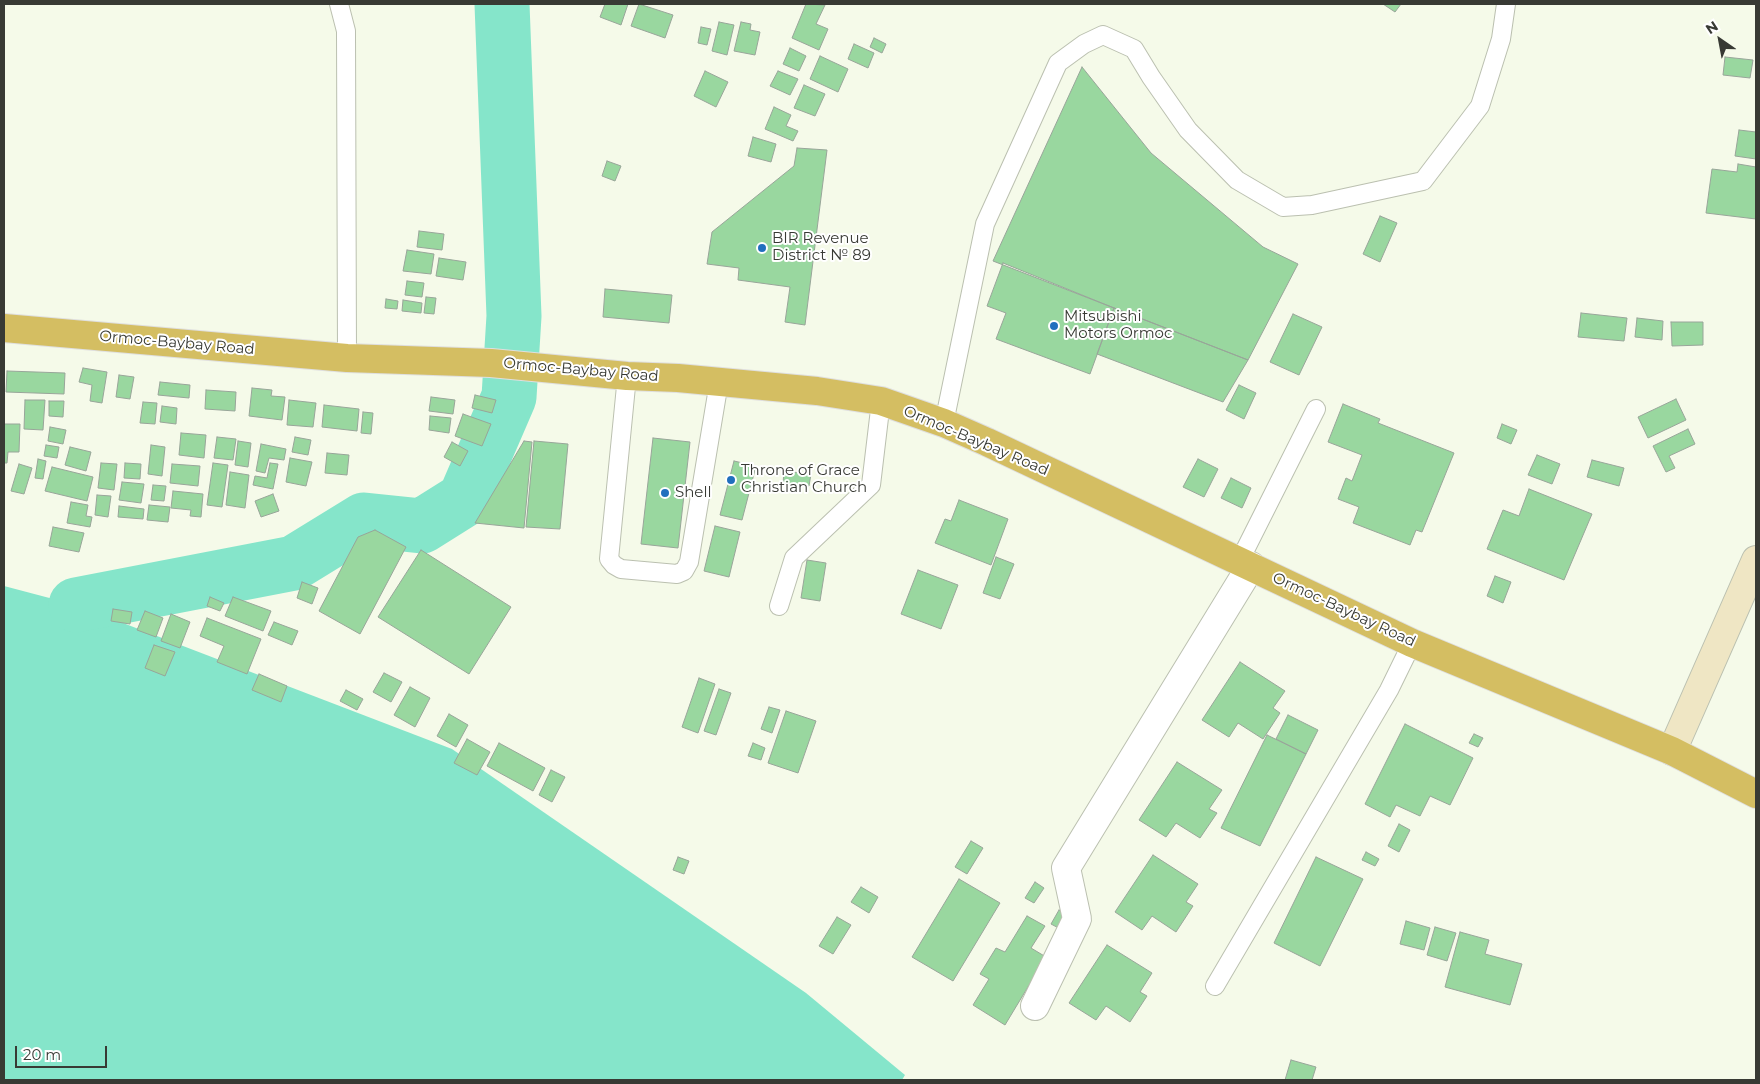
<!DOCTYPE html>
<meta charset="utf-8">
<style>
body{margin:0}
#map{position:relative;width:1760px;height:1084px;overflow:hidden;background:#f5fae9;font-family:Montserrat,sans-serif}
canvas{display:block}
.frame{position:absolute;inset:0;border:5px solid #383a34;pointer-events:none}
.north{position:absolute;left:1695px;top:15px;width:50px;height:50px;-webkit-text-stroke:4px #fff;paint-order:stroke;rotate:327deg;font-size:14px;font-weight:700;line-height:20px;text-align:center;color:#383a34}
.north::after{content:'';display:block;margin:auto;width:18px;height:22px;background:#383a34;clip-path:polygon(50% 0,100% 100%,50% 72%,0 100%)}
.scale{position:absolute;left:15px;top:1046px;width:92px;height:22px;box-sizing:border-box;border:2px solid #383a34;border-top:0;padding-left:6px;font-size:15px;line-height:18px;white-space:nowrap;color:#383a34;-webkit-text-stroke:4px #fff;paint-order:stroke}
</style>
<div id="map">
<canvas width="1760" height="1084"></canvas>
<div class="frame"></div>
<div class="north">N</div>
<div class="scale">20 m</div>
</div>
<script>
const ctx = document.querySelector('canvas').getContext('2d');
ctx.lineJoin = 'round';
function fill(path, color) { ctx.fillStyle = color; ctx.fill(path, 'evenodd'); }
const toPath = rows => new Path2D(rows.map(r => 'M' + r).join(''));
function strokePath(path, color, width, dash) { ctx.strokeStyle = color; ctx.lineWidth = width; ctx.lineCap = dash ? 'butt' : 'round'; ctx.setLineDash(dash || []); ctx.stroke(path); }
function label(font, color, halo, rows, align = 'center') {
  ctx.font = font + ' Montserrat,sans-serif'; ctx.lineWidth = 4; ctx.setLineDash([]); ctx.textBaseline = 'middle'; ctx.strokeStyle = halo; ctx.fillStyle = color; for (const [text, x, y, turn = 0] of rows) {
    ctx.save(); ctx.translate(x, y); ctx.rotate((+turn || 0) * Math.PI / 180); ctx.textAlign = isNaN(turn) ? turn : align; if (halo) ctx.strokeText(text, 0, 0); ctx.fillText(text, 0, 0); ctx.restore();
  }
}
const water = toPath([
 [4,586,76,605,452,749,806,993,905,1075,902,1080,4,1080]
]);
const river = toPath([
 [76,605,294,563,364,520,422,526,465,499,509,397,514,316,502,4]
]);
const building = toPath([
 [605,4,628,4,621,25,600,17,605,4],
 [639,4,673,15,665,38,631,26,639,4],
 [806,4,825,5,816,24,828,29,819,50,792,38,806,4],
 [1383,4,1401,4,1395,12,1383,4],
 [719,22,734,25,727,55,712,51,719,22],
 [741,22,751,24,750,30,760,32,755,55,734,51,741,22],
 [701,27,711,29,707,45,698,43,701,27],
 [874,38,886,44,882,53,870,47,874,38],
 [854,44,874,53,868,68,848,59,854,44],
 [790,48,806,56,799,71,783,64,790,48],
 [820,56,848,69,838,92,810,79,820,56],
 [1725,57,1753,60,1750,78,1723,75,1725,57],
 [1082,67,1151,153,1263,247,1298,264,1248,360,993,261,1082,67],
 [705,71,728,82,716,107,694,96,705,71],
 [778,71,798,79,790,95,770,86,778,71],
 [804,85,825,94,815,116,794,108,804,85],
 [774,107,791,115,786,126,798,131,793,141,765,129,774,107],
 [1739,130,1756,132,1756,159,1735,156,1739,130],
 [753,137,776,144,771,162,748,156,753,137],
 [797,148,827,150,805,325,785,322,790,287,738,280,739,268,707,264,712,232,794,166,797,148],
 [607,161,621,166,615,181,602,176,607,161],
 [1738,164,1756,167,1756,219,1706,213,1712,169,1737,172,1738,164],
 [1380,216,1397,223,1380,262,1363,254,1380,216],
 [419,231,444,234,442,250,417,247,419,231],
 [407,250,434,254,431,274,403,271,407,250],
 [439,258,466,262,463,280,436,276,439,258],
 [1003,263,1114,308,1090,374,996,339,1006,313,987,306,1003,263],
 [407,281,424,283,422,297,405,295,407,281],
 [605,289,672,295,669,323,603,317,605,289],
 [426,297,436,298,434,314,424,313,426,297],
 [386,299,398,301,397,309,385,308,386,299],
 [403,300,422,303,421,313,402,311,403,300],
 [1114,308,1248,360,1223,402,1097,354,1114,308],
 [1581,313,1627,318,1624,341,1578,337,1581,313],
 [1293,314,1322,327,1299,375,1270,362,1293,314],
 [1637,318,1663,321,1662,340,1635,337,1637,318],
 [1671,322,1703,322,1703,345,1672,346,1671,322],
 [83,368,107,372,102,403,90,401,92,385,79,382,83,368],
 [7,371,65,373,64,394,6,392,7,371],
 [119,375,134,377,130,399,116,397,119,375],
 [160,382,190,385,189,398,158,395,160,382],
 [1239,385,1256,393,1244,419,1226,410,1239,385],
 [252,388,272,390,271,396,285,397,282,420,249,416,252,388],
 [206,390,236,392,235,411,205,409,206,390],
 [475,395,496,400,492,413,472,408,475,395],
 [431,397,455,400,453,414,429,411,431,397],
 [1676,399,1686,420,1648,438,1638,417,1676,399],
 [25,400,45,400,43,430,24,429,25,400],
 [289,400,316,403,313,427,287,425,289,400],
 [49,401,64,401,63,417,49,416,49,401],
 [143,402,157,403,155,424,140,423,143,402],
 [1343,404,1380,419,1378,423,1454,453,1422,532,1416,530,1410,545,1353,523,1359,507,1338,499,1346,478,1352,481,1362,455,1328,442,1343,404],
 [324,405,359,409,357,431,322,427,324,405],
 [162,406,177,408,176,424,160,422,162,406],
 [363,412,373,413,371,434,361,433,363,412],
 [463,414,491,424,482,446,455,436,463,414],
 [430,416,451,418,449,433,429,430,430,416],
 [4,424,20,424,19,452,8,452,7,463,4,463,4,424],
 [1502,424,1517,430,1511,444,1497,438,1502,424],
 [50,427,66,430,63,444,48,441,50,427],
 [1688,429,1695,444,1669,456,1675,468,1666,472,1653,446,1688,429],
 [181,433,206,435,204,458,179,455,181,433],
 [217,437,236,439,233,460,214,458,217,437],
 [295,437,311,440,308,455,292,452,295,437],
 [653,438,690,442,678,548,641,544,653,438],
 [238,441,251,443,248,467,235,465,238,441],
 [524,441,532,442,524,528,475,523,524,441],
 [534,441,568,444,560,529,526,527,534,441],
 [452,442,468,451,460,466,444,457,452,442],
 [261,444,286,449,284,460,269,458,265,473,256,471,261,444],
 [46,445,59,447,57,458,44,456,46,445],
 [151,445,165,447,162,476,148,474,151,445],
 [70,447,91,452,86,471,65,465,70,447],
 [327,453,349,455,347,475,325,473,327,453],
 [1537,455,1560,464,1552,484,1528,475,1537,455],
 [290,458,312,462,306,486,286,482,290,458],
 [38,459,46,461,43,479,35,478,38,459],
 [1198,459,1218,469,1204,497,1183,487,1198,459],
 [1592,460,1624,468,1619,486,1587,477,1592,460],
 [734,461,756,466,742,520,720,515,734,461],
 [101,463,117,464,114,490,98,488,101,463],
 [125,463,141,464,140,479,124,478,125,463],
 [213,463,228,465,222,507,207,505,213,463],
 [270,463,278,464,273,489,253,485,255,476,267,478,270,463],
 [19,464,32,468,24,494,11,491,19,464],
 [172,464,200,466,198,486,170,483,172,464],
 [52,467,93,477,87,501,45,491,52,467],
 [784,471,811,474,809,486,783,484,784,471],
 [230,472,249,475,245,508,226,505,230,472],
 [1231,478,1251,488,1242,508,1221,498,1231,478],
 [122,482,144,484,141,503,119,500,122,482],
 [153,485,166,486,164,501,151,500,153,485],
 [1529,489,1592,514,1564,580,1487,549,1503,510,1519,516,1529,489],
 [173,491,203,494,201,517,190,516,191,510,171,508,173,491],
 [273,494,279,511,261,517,255,501,273,494],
 [97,495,111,496,108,517,95,515,97,495],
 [959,500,1008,519,991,565,935,543,945,519,951,521,959,500],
 [71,502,88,505,86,516,92,517,90,527,67,523,71,502],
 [149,505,170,507,168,522,147,520,149,505],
 [119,506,144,509,143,519,118,517,119,506],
 [715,526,740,532,729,577,704,571,715,526],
 [53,527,84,533,79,552,49,546,53,527],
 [375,530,406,547,360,634,319,611,358,537,375,530],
 [421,550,511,607,469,674,378,617,421,550],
 [996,557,1014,564,1000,599,983,593,996,557],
 [807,560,826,563,820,601,801,598,807,560],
 [918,570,958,585,941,629,901,614,918,570],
 [1495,576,1511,582,1503,603,1487,596,1495,576],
 [302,582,318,588,312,604,297,598,302,582],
 [210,597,224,603,220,611,207,606,210,597],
 [233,597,271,611,263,631,225,616,233,597],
 [113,609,132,612,130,624,111,621,113,609],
 [145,611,163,618,156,637,137,630,145,611],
 [171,614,190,622,180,648,161,641,171,614],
 [207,618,261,639,247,674,217,662,224,646,200,636,207,618],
 [274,622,298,631,292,645,268,635,274,622],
 [154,645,175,652,165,676,145,668,154,645],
 [1240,662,1285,691,1273,708,1280,713,1263,739,1238,723,1229,737,1202,720,1240,662],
 [384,673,402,682,391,702,373,692,384,673],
 [259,674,287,686,281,702,252,690,259,674],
 [699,678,715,684,698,733,682,727,699,678],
 [410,687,430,698,415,727,394,715,410,687],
 [719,689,731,693,716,735,704,731,719,689],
 [346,690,363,699,357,710,340,701,346,690],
 [769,707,780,710,772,733,761,729,769,707],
 [786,711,816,721,798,773,768,763,786,711],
 [449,714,468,725,456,747,437,736,449,714],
 [1288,715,1318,730,1306,754,1276,739,1288,715],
 [1405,724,1473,758,1450,805,1430,796,1420,816,1396,805,1390,817,1365,804,1405,724],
 [1474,734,1483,738,1478,747,1469,743,1474,734],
 [1267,735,1306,754,1260,846,1221,828,1267,735],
 [467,739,490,752,477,775,454,763,467,739],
 [499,743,545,768,533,791,487,766,499,743],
 [753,743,765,748,761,760,748,756,753,743],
 [1177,762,1222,790,1209,809,1217,813,1200,838,1176,823,1166,837,1139,820,1177,762],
 [551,770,565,777,552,802,539,795,551,770],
 [1399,824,1410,830,1399,852,1388,846,1399,824],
 [971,841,983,848,967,874,955,867,971,841],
 [1366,852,1379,859,1375,866,1362,860,1366,852],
 [1153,855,1198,884,1186,902,1193,906,1176,932,1152,916,1142,930,1115,912,1153,855],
 [678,857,689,861,684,874,673,870,678,857],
 [1316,857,1363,879,1320,966,1274,943,1316,857],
 [959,879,1000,903,953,981,912,957,959,879],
 [1035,882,1044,888,1034,903,1025,898,1035,882],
 [861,887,878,897,869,913,851,902,861,887],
 [1059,910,1076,920,1068,933,1051,924,1059,910],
 [1027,916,1045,926,1031,948,1046,957,1005,1025,973,1005,989,979,980,974,996,948,1005,952,1027,916],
 [837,917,851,925,833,954,819,946,837,917],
 [1406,921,1430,928,1424,950,1400,944,1406,921],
 [1435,927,1456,933,1447,961,1427,955,1435,927],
 [1460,932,1489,940,1485,954,1522,964,1510,1005,1445,987,1460,932],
 [1107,945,1152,973,1140,992,1147,996,1130,1022,1106,1006,1096,1020,1069,1003,1107,945],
 [1291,1060,1316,1067,1312,1080,1285,1080,1291,1060]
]);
const service = toPath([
 [339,4,346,31,347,358],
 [627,376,609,559,614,565,621,569,677,574,684,571,689,562,719,382],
 [944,423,985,224,1058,63,1084,44,1103,35,1134,49,1151,77,1188,130,1237,180,1283,207,1312,205,1423,181,1480,106,1501,39,1506,4],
 [1239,562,1316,409],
 [779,606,794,558,871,485,881,401],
 [1215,986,1389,690,1412,643]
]);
const minor = toPath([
 [1035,1006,1077,919,1066,868,1251,566]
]);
const secondary = toPath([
 [1672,751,1756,560]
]);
const trunk = toPath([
 [4,328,347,358,491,363,627,376,678,378,817,391,881,401,944,423,987,442,1412,643,1672,751,1756,794]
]);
const markers = [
 [762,248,5,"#216fbe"],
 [1054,326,5,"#216fbe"],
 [731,480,5,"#216fbe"],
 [665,493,5,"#216fbe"]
];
const poiNames = [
 ["BIR Revenue",772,239],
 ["District № 89",772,256],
 ["Mitsubishi",1064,317],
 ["Motors Ormoc",1064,334],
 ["Throne of Grace",741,471],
 ["Christian Church",741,488],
 ["Shell",675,493]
];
const streetNames = [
 ["Ormoc-Baybay Road",177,343,5],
 ["Ormoc-Baybay Road",581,370,5],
 ["Ormoc-Baybay Road",976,441,23],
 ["Ormoc-Baybay Road",1344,610,25]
];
fill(water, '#85e5ca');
strokePath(river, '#85e5ca', 55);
fill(building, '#99d79f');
strokePath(building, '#98a599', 1);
strokePath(service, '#bbc0b0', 20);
strokePath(minor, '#bbc0b0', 30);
strokePath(secondary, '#bbc0b0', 30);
strokePath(trunk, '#dfdfdf', 30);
strokePath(service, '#fff', 18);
strokePath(minor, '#fff', 28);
strokePath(secondary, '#efe6c4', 28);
strokePath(trunk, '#d4be62', 28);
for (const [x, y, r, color] of markers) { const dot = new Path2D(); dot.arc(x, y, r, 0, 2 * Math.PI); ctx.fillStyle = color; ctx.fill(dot); strokePath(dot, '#fff', 2); }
label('15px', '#383a34', '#fff', poiNames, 'left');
label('15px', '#383a34', '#fff', streetNames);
</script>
